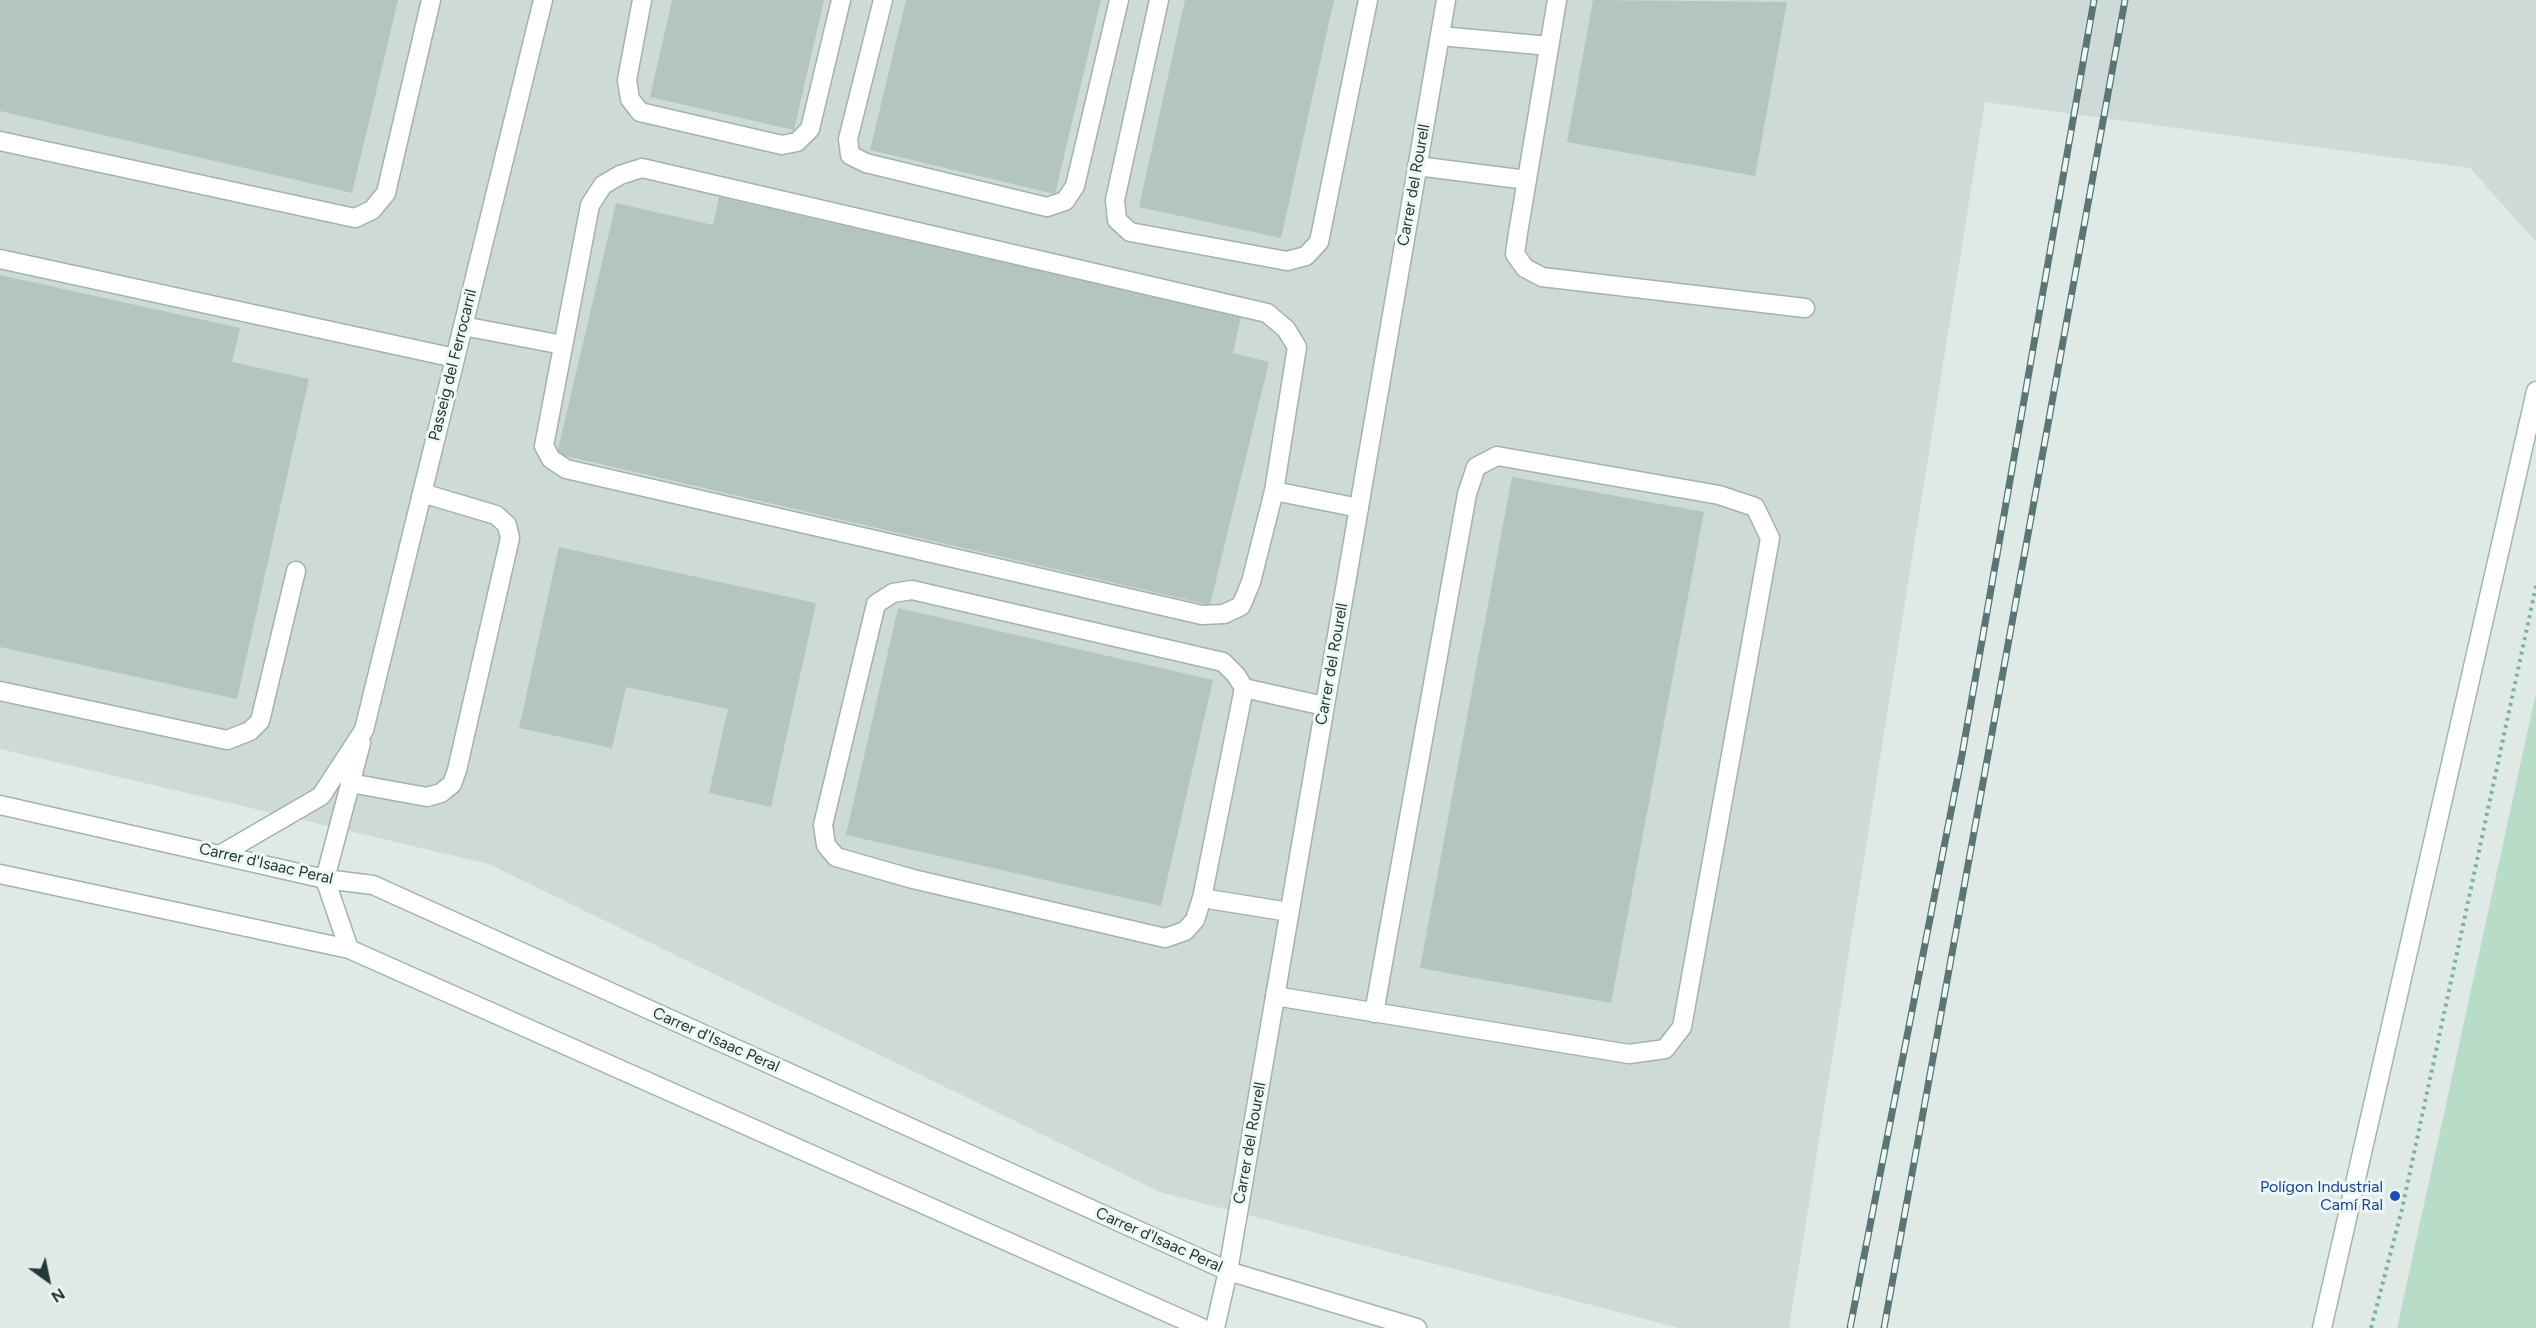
<!DOCTYPE html>
<meta charset="utf-8">
<style>
body{margin:0}
#map{position:relative;width:2536px;height:1328px;overflow:hidden;background:#dfeae7;font-family:Figtree,sans-serif}
canvas{display:block}
.north{position:absolute;left:18px;top:1250px;width:60px;height:60px;-webkit-text-stroke:4px #eff7f5;paint-order:stroke;rotate:147deg;font-size:16px;font-weight:700;line-height:24px;text-align:center;color:#203a38}
.north::after{content:'';display:block;margin:auto;width:21px;height:27px;background:#203a38;clip-path:polygon(50% 0,100% 100%,50% 72%,0 100%)}
</style>
<div id="map">
<canvas width="2536" height="1328"></canvas>
<div class="north">N</div>
</div>
<script>
const ctx = document.querySelector('canvas').getContext('2d');
ctx.lineJoin = 'round';
function fill(path, color) { ctx.fillStyle = color; ctx.fill(path, 'evenodd'); }
const toPath = rows => new Path2D(rows.map(r => 'M' + r).join(''));
function strokePath(path, color, width, dash) { ctx.strokeStyle = color; ctx.lineWidth = width; ctx.lineCap = dash ? 'butt' : 'round'; ctx.setLineDash(dash || []); ctx.stroke(path); }
function label(font, color, halo, rows, align = 'center') {
  ctx.font = font + ' Figtree,sans-serif'; ctx.lineWidth = 6; ctx.setLineDash([]); ctx.textBaseline = 'middle'; ctx.strokeStyle = halo; ctx.fillStyle = color; for (const [text, x, y, turn = 0] of rows) {
    ctx.save(); ctx.translate(x, y); ctx.rotate((+turn || 0) * Math.PI / 180); ctx.textAlign = isNaN(turn) ? turn : align; if (halo) ctx.strokeText(text, 0, 0); ctx.fillText(text, 0, 0); ctx.restore();
  }
}
const built = toPath([
 [0,0,2536,0,2536,242,2470,168,1985,102,1789,1328,1679,1328,1160,1192,489,864,0,749]
]);
const green = toPath([
 [2536,693,2536,1328,2397,1328]
]);
const building = toPath([
 [0,0,398,0,352,193,0,111],
 [672,0,824,0,794,130,650,97],
 [906,0,1101,0,1055,194,870,150],
 [1185,0,1334,0,1281,238,1139,207],
 [1593,0,1787,2,1755,176,1567,142],
 [719,197,1241,317,1233,353,1269,362,1210,605,557,454,616,203,713,225],
 [0,275,240,328,232,362,309,379,237,699,0,647],
 [1512,477,1704,512,1611,1003,1420,968],
 [559,547,816,603,771,807,709,793,728,709,626,687,612,748,519,728],
 [898,608,1213,680,1161,906,846,835]
]);
const path = toPath([
 [2371,1328,2402,1209,2536,586]
]);
const lane = toPath([
 [642,0,627,80,630,99,640,112,782,145,797,142,810,129,841,0],
 [883,0,848,139,850,155,866,163,1047,207,1065,201,1075,186,1119,0],
 [1159,0,1115,200,1117,220,1130,232,1287,261,1306,256,1319,242,1368,0],
 [1557,0,1518,233,1515,254,1525,268,1542,277,1805,308],
 [1440,36,1549,46],
 [0,141,355,218,372,210,386,193,431,0],
 [1417,166,1527,180],
 [642,168,1267,313,1286,329,1297,347,1274,491,1251,582,1241,606,1224,614,1202,615,566,469,551,459,544,446,590,205,603,185,620,175,642,168],
 [0,259,455,358],
 [463,326,563,345],
 [1274,491,1359,508],
 [912,590,1223,662,1236,675,1244,688,1202,898,1195,920,1185,931,1165,938,913,879,836,857,826,845,823,825,876,604,893,593,912,590],
 [1244,688,1324,706],
 [0,691,227,740,250,731,260,721,296,571],
 [350,783,427,797,441,793,452,784,457,770,510,538,507,525,496,515,422,493],
 [1202,898,1289,912],
 [1275,996,1629,1054,1665,1049,1682,1027,1770,538,1755,507,1719,495,1497,456,1476,467,1467,494,1374,1013]
]);
const street = toPath([
 [0,805,325,879,373,885,1228,1271,1417,1328],
 [223,853,321,796,364,730,543,0],
 [0,874,349,949,1202,1328],
 [349,949,325,879,361,743],
 [1215,1328,1228,1271,1446,0]
]);
const secondary = toPath([
 [2322,1328,2536,391]
]);
const rail = toPath([
 [1850,1328,1962,755,2094,0],
 [1884,1328,2125,0]
]);
const markers = [
 [2395,1196,6,"#1a4fb4"]
];
const streetNames = [
 ["Carrer del Rourell",1414,185,-80],
 ["Passeig del Ferrocarril",453,365,-76],
 ["Carrer del Rourell",1332,664,-80],
 ["Carrer d'Isaac Peral",266,864,13],
 ["Carrer d'Isaac Peral",716,1040,24],
 ["Carrer del Rourell",1250,1143,-80],
 ["Carrer d'Isaac Peral",1159,1240,24]
];
const transitNames = [
 ["Polígon Industrial",2383,1187],
 ["Camí Ral",2383,1205]
];
fill(built, '#cddad7');
fill(green, '#b7dcc8');
fill(building, '#b4c5c1');
strokePath(lane, '#a2b2af', 21);
strokePath(street, '#a2b2af', 21);
strokePath(secondary, '#9eb6b2', 21);
strokePath(path, '#7faea8', 4, [3, 4.5]);
strokePath(lane, '#fff', 18);
strokePath(street, '#fff', 18);
strokePath(secondary, '#fff', 18);
strokePath(rail, '#5a7674', 7);
strokePath(rail, '#eff7f5', 4.5, [14]);
for (const [x, y, r, color] of markers) { const dot = new Path2D(); dot.arc(x, y, r, 0, 2 * Math.PI); ctx.fillStyle = color; ctx.fill(dot); strokePath(dot, '#eff7f5', 2); }
label('16px', '#203a38', '#eff7f5', streetNames);
label('16px', '#164399', '#eff7f5', transitNames, 'right');
</script>
